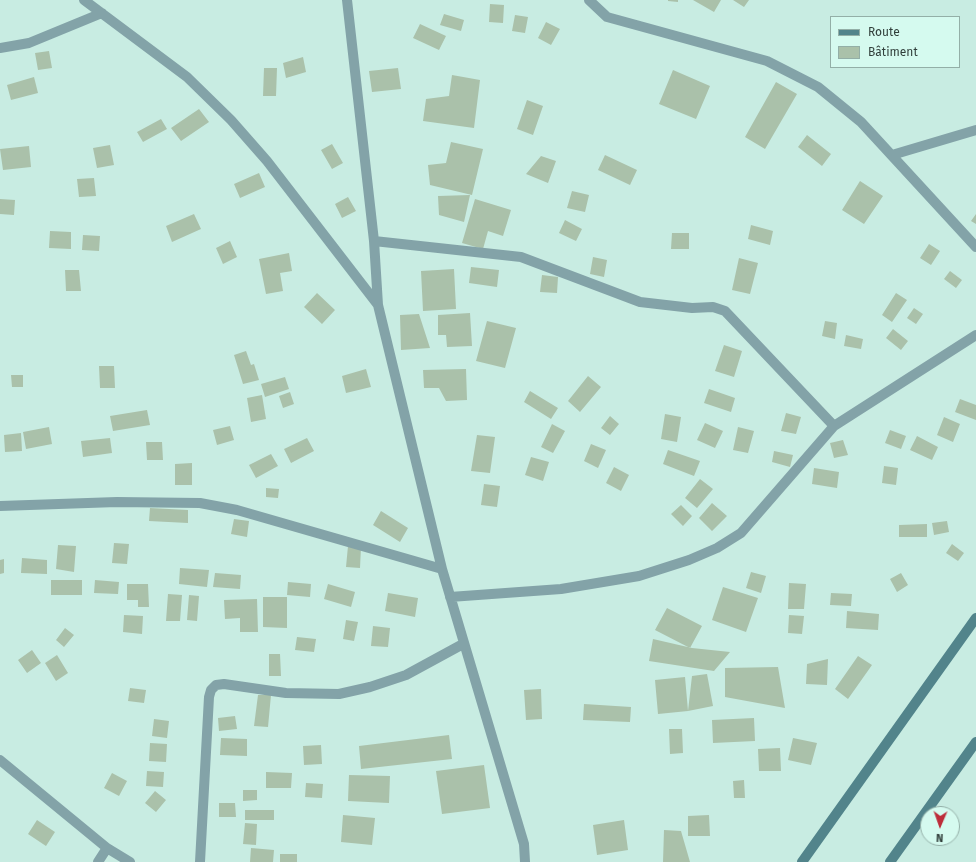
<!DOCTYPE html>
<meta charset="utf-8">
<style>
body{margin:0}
#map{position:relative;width:976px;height:862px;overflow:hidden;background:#c8ece2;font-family:"Fira Sans",sans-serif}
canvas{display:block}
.legend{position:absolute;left:830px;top:16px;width:130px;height:52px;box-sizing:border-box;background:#d5faef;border:1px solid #93afa7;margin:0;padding:5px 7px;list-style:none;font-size:12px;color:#313f3b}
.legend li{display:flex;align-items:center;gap:8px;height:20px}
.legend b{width:20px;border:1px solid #93afa7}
.north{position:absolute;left:920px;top:806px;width:40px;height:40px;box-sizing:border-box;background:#d5faef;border:1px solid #93afa7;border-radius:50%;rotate:182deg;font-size:11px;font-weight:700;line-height:16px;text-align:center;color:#313f3b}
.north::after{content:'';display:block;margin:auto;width:14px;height:18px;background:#bd2d3a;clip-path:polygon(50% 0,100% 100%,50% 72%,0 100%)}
</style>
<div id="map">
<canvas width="976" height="862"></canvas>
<ul class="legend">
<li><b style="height:5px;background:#52848b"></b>Route</li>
<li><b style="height:11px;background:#aac1aa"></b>Bâtiment</li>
</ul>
<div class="north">N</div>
</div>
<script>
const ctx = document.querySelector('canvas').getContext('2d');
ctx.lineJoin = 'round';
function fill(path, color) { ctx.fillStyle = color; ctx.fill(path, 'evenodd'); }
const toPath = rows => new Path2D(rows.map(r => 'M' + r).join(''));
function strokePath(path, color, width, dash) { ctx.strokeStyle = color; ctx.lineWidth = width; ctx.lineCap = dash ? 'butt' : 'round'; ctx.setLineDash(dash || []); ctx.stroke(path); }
const building = toPath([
 [668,0,678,0,678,2,668,1],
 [693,0,721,0,714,12],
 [733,0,749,0,744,7],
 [490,4,504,5,503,23,489,22],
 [444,14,464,20,461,31,440,25],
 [515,15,528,17,525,33,512,31],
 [546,22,560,29,551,45,538,38],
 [420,24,446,36,439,50,413,38],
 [49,51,52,68,38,70,35,53],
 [303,57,306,72,286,78,283,63],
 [264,68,277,68,276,96,263,96],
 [398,68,401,89,372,92,369,71],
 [673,70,710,86,696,119,659,104],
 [452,75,480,80,474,128,423,121,426,99,449,96],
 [34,77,38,93,11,100,7,85],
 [776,82,797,94,765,149,745,137],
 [527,100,543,106,533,135,517,129],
 [199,109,209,122,181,141,171,128],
 [161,119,167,129,143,142,137,132],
 [807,135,831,154,822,166,798,147],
 [451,142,483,149,472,195,430,185,428,165,446,163],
 [332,144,343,163,332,169,321,150],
 [110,145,114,165,97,168,93,148],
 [29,146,31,167,3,170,0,149],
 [605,155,637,170,630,185,598,170],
 [541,156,556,161,548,183,526,174],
 [259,173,265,187,240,198,234,184],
 [94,178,96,196,79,197,77,179],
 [860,181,883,196,864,224,842,210],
 [572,191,589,195,585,212,567,208],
 [470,195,464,222,439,215,438,196],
 [348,197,356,211,342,218,335,204],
 [0,199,15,200,14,215,0,214],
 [475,199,511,210,503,236,488,231,483,249,462,243],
 [194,214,201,229,172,242,166,226],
 [976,214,976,224,971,221],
 [565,220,582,229,576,241,559,233],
 [751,225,773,231,770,245,748,239],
 [50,231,71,232,71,249,49,248],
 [672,233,689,233,689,249,671,249],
 [83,235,100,236,99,251,82,250],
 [230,241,237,257,223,264,216,248],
 [929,244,940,251,931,265,920,258],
 [289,253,292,271,280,273,283,291,266,294,259,259],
 [593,257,607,260,604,277,590,274],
 [739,258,758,263,750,294,732,290],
 [471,267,499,270,497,287,469,283],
 [454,269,456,309,423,311,421,271],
 [65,270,79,270,81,291,66,291],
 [950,271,962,280,956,288,944,279],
 [542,275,558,277,557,293,540,292],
 [317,293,335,310,322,324,304,307],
 [896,293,907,300,892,322,882,315],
 [914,308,923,314,916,324,907,318],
 [470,313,472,346,447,347,446,335,438,335,438,315],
 [419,314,430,348,401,350,400,315],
 [487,321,516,328,505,368,476,361],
 [825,321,837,323,835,339,822,336],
 [893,329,908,341,901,350,886,338],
 [846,335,863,339,861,349,844,346],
 [724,345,742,351,734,377,715,371],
 [246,351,251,365,254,364,259,380,243,384,234,355],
 [99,366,114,366,115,388,100,388],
 [366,369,371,387,346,393,342,376],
 [466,369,467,400,446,401,439,388,424,388,423,370],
 [11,375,23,375,23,387,12,387],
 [588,376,601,387,580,412,568,401],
 [285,377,289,389,265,397,261,384],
 [709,389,735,398,731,412,704,403],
 [530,391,558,408,551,419,524,402],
 [290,392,294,404,283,408,279,396],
 [262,395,266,419,251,422,247,398],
 [960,399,976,405,976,420,955,412],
 [147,410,150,425,113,431,110,416],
 [786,413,801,417,796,434,781,431],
 [665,414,681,417,677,442,661,439],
 [610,416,619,424,610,435,601,428],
 [944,417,960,424,953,442,937,435],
 [705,423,723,431,715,448,697,440],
 [552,424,565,431,553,453,541,447],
 [230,426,234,440,217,445,213,430],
 [49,427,52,444,26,449,23,432],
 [738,427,754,431,748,453,733,450],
 [890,430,906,436,901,449,885,443],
 [21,433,22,451,5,452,4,435],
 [477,435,495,437,490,473,471,471],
 [917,436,938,447,932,460,910,450],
 [110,438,112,453,83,457,81,441],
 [307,438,314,451,291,463,284,449],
 [843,440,848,455,834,458,830,443],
 [146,442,162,442,163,460,147,460],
 [591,444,606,450,598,468,584,461],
 [668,450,700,461,694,476,663,464],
 [774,451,793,455,790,467,772,462],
 [271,454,278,466,256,478,249,465],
 [531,457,549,462,543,481,525,475],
 [192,463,192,485,175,485,175,464],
 [884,466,898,468,896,485,882,483],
 [614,467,629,475,621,491,606,483],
 [814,468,839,472,837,488,812,484],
 [700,479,713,489,697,508,685,498],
 [484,484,500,486,497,507,481,505],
 [266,488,279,489,278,498,266,497],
 [712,503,727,516,712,531,699,518],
 [681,505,692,516,683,526,671,514],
 [150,508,188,510,188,523,149,521],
 [381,511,408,528,400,542,373,525],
 [234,519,249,521,247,537,231,534],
 [947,521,949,532,934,535,932,523],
 [927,524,927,537,899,537,899,525],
 [114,543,129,544,127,564,112,563],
 [952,544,964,553,958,561,946,553],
 [58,545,76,546,74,572,56,569],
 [348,546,361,547,360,568,346,567],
 [22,558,47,560,47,574,21,573],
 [4,559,4,573,0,574,0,560],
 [180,568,209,570,207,587,179,584],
 [751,572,766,576,761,593,746,588],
 [215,573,241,575,240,589,213,587],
 [901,573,908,585,897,592,890,579],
 [51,580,82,580,82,595,51,595],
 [95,580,119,582,118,594,94,593],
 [288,582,311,584,310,597,287,595],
 [789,583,806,584,804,609,788,609],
 [127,584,148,584,149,607,138,607,138,600,127,600],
 [328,584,355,592,351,607,324,599],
 [723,587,758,598,746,632,712,620],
 [388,593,418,598,415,617,385,611],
 [831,593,852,594,851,606,830,605],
 [168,594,182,595,180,621,166,621],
 [189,595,199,596,197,621,187,620],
 [263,597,287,597,287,628,263,627],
 [257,599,258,632,240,632,240,618,225,619,224,600],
 [667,608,702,626,690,648,655,630],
 [847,611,879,614,878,630,846,628],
 [124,615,143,616,142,634,123,632],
 [789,615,804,616,802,634,788,633],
 [346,620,358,622,354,641,343,639],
 [373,626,390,628,388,647,371,646],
 [65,628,74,635,64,647,56,640],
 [297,637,316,639,314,652,295,650],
 [653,639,692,648,730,652,714,671,649,661],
 [32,650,41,663,27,673,18,660],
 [269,654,280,654,281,676,269,676],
 [57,655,68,673,56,681,45,663],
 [858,656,872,665,848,699,835,689],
 [828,659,827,685,806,684,807,664],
 [778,667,785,708,725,697,725,668],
 [707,674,713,706,688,711,658,714,655,680,685,677,688,711,692,676],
 [130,688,146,690,144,703,128,701],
 [541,689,542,719,526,720,524,690],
 [258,695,271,695,268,727,254,726],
 [584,704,631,707,630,722,583,720],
 [235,716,237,729,219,731,218,718],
 [754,718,755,741,713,743,712,720],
 [154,719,169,721,167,738,152,736],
 [669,729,682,729,683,753,670,754],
 [449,735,452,759,361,769,359,746],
 [221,738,247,739,247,756,220,755],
 [793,738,817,743,811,765,788,760],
 [150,743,167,744,166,762,149,761],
 [321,745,322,764,304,765,303,746],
 [780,748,781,771,759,771,758,749],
 [484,765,490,808,442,814,436,771],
 [147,771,164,772,163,787,146,786],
 [266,772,292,773,291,788,266,788],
 [112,773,127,781,119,796,104,788],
 [349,775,390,776,389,803,348,801],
 [744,780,745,798,734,798,733,781],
 [306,783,323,784,322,798,305,797],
 [243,790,257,790,257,800,243,801],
 [155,791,166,800,156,812,145,803],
 [219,803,235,803,236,817,219,817],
 [245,810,274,810,274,820,245,820],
 [343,815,375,818,372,845,341,842],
 [709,815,710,836,688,836,688,816],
 [37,820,55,832,46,846,28,834],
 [624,820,628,850,597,855,593,825],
 [245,823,257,824,256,845,243,844],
 [664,830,681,831,690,862,663,862],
 [251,848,274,850,273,862,250,862],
 [280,854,297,854,297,862,280,862]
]);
const minor = toPath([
 [84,0,187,77,231,120,267,161,378,305,442,569,524,844,525,862],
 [347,0,374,241,378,305],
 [589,0,607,17,767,61,818,87,861,122,976,247],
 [0,48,29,43,102,13],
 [892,155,976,130],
 [374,241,521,257,640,302,692,308,713,307,725,311,834,426,976,335],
 [0,506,117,502,200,503,237,510,442,569],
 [450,597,561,589,639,576,689,560,717,548,741,533,834,426],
 [0,760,107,848,130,862],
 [98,862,107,848],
 [200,862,209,697,211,690,216,685,224,684,286,693,339,694,370,687,406,675,463,644]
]);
const secondary = toPath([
 [802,862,976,618],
 [890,862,976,742]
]);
fill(building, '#aac1aa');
strokePath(minor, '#83a3a8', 10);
strokePath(secondary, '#52848b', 10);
</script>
